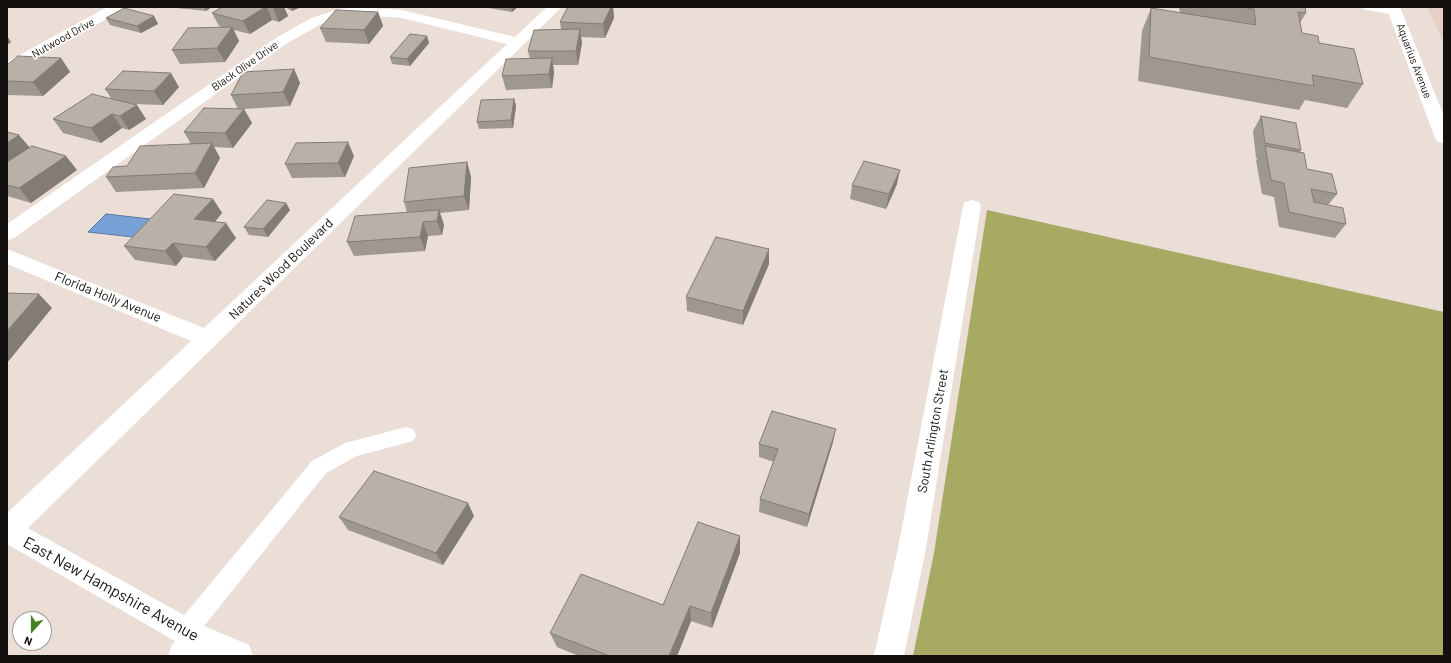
<!DOCTYPE html>
<style>
body{margin:0}
#map{position:relative;width:1451px;height:663px;overflow:hidden;background:#eaded7;font-family:Barlow,sans-serif}
canvas{display:block}
.frame{position:absolute;inset:0;border:8px solid #14100d;pointer-events:none}
.north{position:absolute;left:12px;top:611px;width:40px;height:40px;box-sizing:border-box;background:#fff;border:1px solid #a19f9e;border-radius:50%;rotate:201deg;font-size:11px;font-weight:700;line-height:16px;text-align:center;color:#14100d}
.north::after{content:'';display:block;margin:auto;width:14px;height:18px;background:#468320;clip-path:polygon(50% 0,100% 100%,50% 72%,0 100%)}
</style>
<div id="map">
<canvas width="1451" height="663"></canvas>
<div class="frame"></div>
<div class="north">N</div>
</div>
<script>
const ctx = document.querySelector('canvas').getContext('2d');
ctx.lineJoin = 'round';
function fill(path, color) { ctx.fillStyle = color; ctx.fill(path, 'evenodd'); }
const toPath = rows => new Path2D(rows.map(r => 'M' + r).join(''));
function strokePath(path, color, width, dash) { ctx.strokeStyle = color; ctx.lineWidth = width; ctx.lineCap = dash ? 'butt' : 'round'; ctx.setLineDash(dash || []); ctx.stroke(path); }
function label(font, color, halo, rows, align = 'center') {
  ctx.font = font + ' Barlow,sans-serif'; ctx.lineWidth = 3.5; ctx.setLineDash([]); ctx.textBaseline = 'middle'; ctx.strokeStyle = halo; ctx.fillStyle = color; for (const [text, x, y, turn = 0] of rows) {
    ctx.save(); ctx.translate(x, y); ctx.rotate((+turn || 0) * Math.PI / 180); ctx.textAlign = isNaN(turn) ? turn : align; if (halo) ctx.strokeText(text, 0, 0); ctx.fillText(text, 0, 0); ctx.restore();
  }
}
const built = toPath([
 [1427,7,1444,7,1444,44]
]);
const forest = toPath([
 [987,210,1444,312,1444,656,913,656,934,553]
]);
const water = toPath([
 [106,214,150,219,133,237,88,232,106,214]
]);
const service = toPath([
 [1361,7,1392,7,1399,9,1401,11,1399,13,1395,15,1367,10,1363,9,1361,7],
 [406,427,413,429,416,435,413,441,357,456,326,473,193,640,185,644,177,640,173,632,177,624,312,461,345,443,406,427]
]);
const minor = toPath([
 [107,7,125,7,123,10,13,71,7,73,7,62,107,7],
 [355,7,402,10,515,37,547,7,562,7,28,528,207,628,212,638,207,648,197,653,187,648,7,544,7,513,191,341,7,264,7,249,204,328,507,44,402,18,358,15,342,17,321,24,286,44,14,238,7,240,7,224,276,38,311,18,340,9,355,7],
 [972,200,979,202,981,206,926,548,904,656,874,656,898,548,963,206,965,202,972,200]
]);
const tertiary = toPath([
 [1386,7,1400,7,1444,116,1444,143,1438,142,1435,138,1386,7],
 [197,623,249,645,253,656,168,656,172,645,187,628,197,623]
]);
const wall = toPath([
 [167,7,212,7,206,11],
 [222,7,284,7,288,16,279,22,272,20,250,34,234,30,239,41,225,62,180,64,172,50,222,27,219,26,212,13],
 [285,7,301,7,292,11],
 [489,7,518,7,512,12,489,8],
 [568,7,613,7,614,18,605,38,581,37,582,43,578,65,553,65,554,72,552,88,506,90,502,76,530,59,528,51,561,29,560,22],
 [1179,7,1305,7,1306,13,1300,23,1302,33,1319,43,1363,84,1347,108,1305,100,1299,110,1138,81,1142,31,1151,8,1180,13],
 [378,12,383,26,369,44,326,42,320,28],
 [154,16,158,24,141,33,110,25,106,18],
 [427,36,429,43,410,66,392,64,390,57],
 [61,58,70,72,43,96,7,95,7,65],
 [294,69,300,83,290,106,244,109,252,123,233,148,214,147,220,158,204,188,116,192,106,177,127,166,191,144,184,132,238,109,231,95],
 [179,87,163,105,134,104,146,119,129,130,122,128,101,143,63,133,53,119,111,98,105,89],
 [514,99,516,106,513,128,479,129,477,122],
 [1261,116,1301,150,1300,152,1307,169,1337,194,1328,205,1346,224,1335,238,1279,227,1274,197,1262,194,1256,160,1258,158,1256,158,1253,131],
 [7,132,30,148,77,170,31,203,7,196],
 [354,156,345,177,292,178,285,164],
 [467,162,471,177,469,210,440,213,444,225,442,235,428,236,425,251,354,256,347,242,407,212,404,202],
 [897,184,886,209,850,199,852,185],
 [213,199,222,213,215,222,236,238,215,261,183,257,176,266,135,260,124,246],
 [286,203,290,210,268,237,249,235,244,227],
 [769,264,743,325,687,311,686,297],
 [833,442,807,527,759,512,760,499,774,462,759,457,759,444],
 [474,516,443,565,348,530,339,517],
 [740,536,740,553,712,628,691,621,677,656,579,656,557,647,550,633,663,605]
]);
const shadedWall = toPath([
 [204,7,212,7,206,11],
 [265,7,267,7,272,20,250,34,243,21],
 [275,7,284,7,288,16,279,22,273,8],
 [291,7,301,7,292,11],
 [511,7,518,7,512,12],
 [611,7,613,7,614,18,605,38,603,24],
 [378,12,383,26,369,44,364,30],
 [154,16,158,24,141,33,137,26],
 [232,27,239,41,225,62,217,48],
 [580,29,582,43,578,65,576,51],
 [7,36,11,42,7,45],
 [427,36,429,43,410,66,407,59],
 [61,58,70,72,43,96,33,82],
 [552,58,554,72,552,88,549,74],
 [294,69,300,83,290,106,283,92],
 [171,73,179,87,163,105,154,91],
 [514,99,516,106,513,128,511,120],
 [137,105,146,119,129,130,120,116],
 [244,109,252,123,233,148,225,133],
 [112,114,122,128,101,143,91,128],
 [19,135,31,149,7,165,7,143],
 [348,142,354,156,345,177,338,163],
 [212,143,220,158,204,188,195,173],
 [66,156,77,170,31,203,19,188],
 [467,162,471,177,469,210,464,196],
 [900,170,897,184,886,209,889,194],
 [213,199,222,213,204,234,194,219],
 [286,203,290,210,268,237,263,229],
 [439,210,444,225,442,235,437,221],
 [423,222,428,236,425,251,420,237],
 [226,223,236,238,215,261,206,247],
 [173,243,183,257,176,266,165,251],
 [769,249,769,264,743,325,743,311],
 [39,294,52,308,7,363,7,331],
 [836,429,833,442,807,527,809,514],
 [468,503,474,516,443,565,436,553],
 [740,536,740,553,712,628,711,613],
 [690,606,691,621,677,656,669,656]
]);
const building = toPath([
 [222,7,265,7,243,21,212,13,222,7],
 [568,7,611,7,603,24,560,22,568,7],
 [1242,7,1305,7,1306,13,1298,12,1302,33,1318,36,1319,43,1354,49,1363,84,1312,75,1314,86,1149,57,1151,8,1256,25,1254,9,1242,7],
 [124,8,154,16,137,26,106,18,124,8],
 [336,10,378,12,364,30,320,28,336,10],
 [232,27,217,48,172,50,188,28,232,27],
 [580,29,576,51,528,51,534,30,580,29],
 [410,34,427,36,407,59,390,57,410,34],
 [18,56,61,58,33,82,7,81,7,65,18,56],
 [552,58,549,74,502,76,506,59,552,58],
 [294,69,283,92,231,95,243,72,294,69],
 [123,71,171,73,154,91,105,89,123,71],
 [92,94,137,105,120,116,112,114,91,128,53,119,92,94],
 [514,99,511,120,477,122,481,100,514,99],
 [204,108,244,109,225,133,184,132,204,108],
 [1261,116,1296,123,1301,150,1265,143,1261,116],
 [7,132,19,135,7,143,7,132],
 [348,142,338,163,285,164,296,143,348,142],
 [212,143,195,173,106,177,113,167,127,166,140,146,212,143],
 [32,146,66,156,19,188,7,185,7,162,32,146],
 [1265,146,1304,153,1307,169,1332,174,1337,194,1311,189,1314,202,1343,208,1346,224,1289,212,1284,183,1271,180,1265,146],
 [864,161,900,170,889,194,852,185,864,161],
 [467,162,464,196,404,202,409,168,467,162],
 [174,194,213,199,194,219,226,223,206,247,173,243,165,251,124,246,174,194],
 [267,200,286,203,263,229,244,227,267,200],
 [439,210,437,221,423,222,420,237,347,242,355,216,439,210],
 [716,237,769,249,743,311,686,297,716,237],
 [7,293,39,294,7,331,7,293],
 [772,411,836,429,809,514,760,499,778,449,759,444,772,411],
 [374,471,468,503,436,553,339,517,374,471],
 [698,522,740,536,711,613,690,606,669,656,610,656,550,633,581,574,663,605,698,522]
]);
const farStreetnames = [
 ["Nutwood Drive",63,38,-29],
 ["Aquarius Avenue",1414,61,69],
 ["Black Olive Drive",245,66,-35]
];
const streetNames = [
 ["Natures Wood Boulevard",281,269,-44],
 ["Florida Holly Avenue",108,297,22],
 ["South Arlington Street",933,431,-80]
];
const nearStreetnames = [
 ["East New Hampshire Avenue",111,589,29]
];
fill(built, '#e4d0c5');
fill(forest, '#a7aa63');
fill(water, '#78a1d7');
strokePath(water, '#5a769a', 1);
fill(service, '#fff');
fill(minor, '#fff');
fill(tertiary, '#fff');
fill(wall, '#9f9890');
fill(shadedWall, '#827c75');
fill(building, '#b9b1a7');
strokePath(building, '#827c75', 1);
label('11px', '#14100d', '#fff', farStreetnames);
label('13px', '#14100d', '#fff', streetNames);
label('16px', '#14100d', '#fff', nearStreetnames);
</script>
